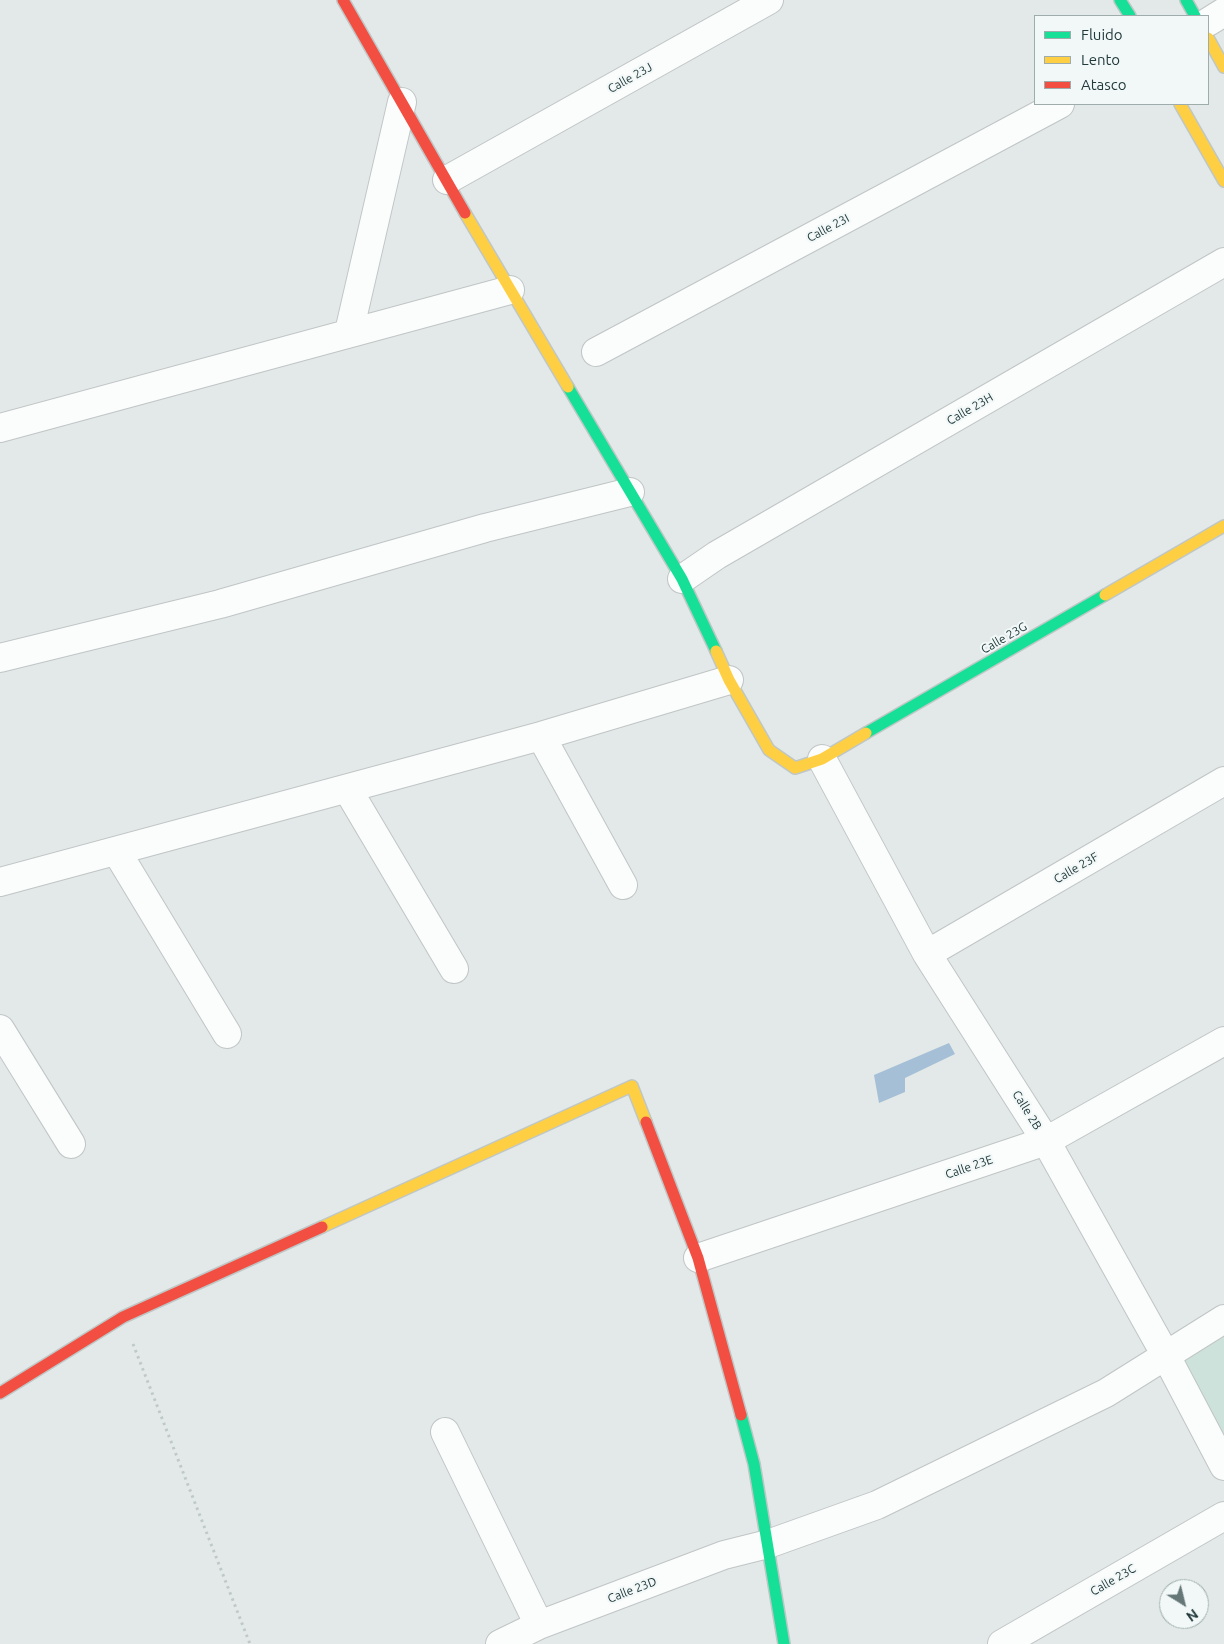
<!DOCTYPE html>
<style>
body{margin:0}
#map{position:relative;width:1224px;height:1644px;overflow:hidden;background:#e3e9e8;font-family:Ubuntu,sans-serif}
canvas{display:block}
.legend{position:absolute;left:1034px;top:15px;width:175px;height:90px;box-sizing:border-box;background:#f2f8f7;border:1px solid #9facac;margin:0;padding:6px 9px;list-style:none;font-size:15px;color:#223a3c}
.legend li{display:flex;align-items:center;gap:10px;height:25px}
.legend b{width:25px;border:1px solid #9facac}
.north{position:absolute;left:1159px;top:1579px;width:50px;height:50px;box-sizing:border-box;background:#f2f8f7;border:1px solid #9facac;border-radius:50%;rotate:144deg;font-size:14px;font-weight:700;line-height:20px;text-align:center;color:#223a3c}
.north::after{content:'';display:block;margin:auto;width:18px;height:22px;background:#667778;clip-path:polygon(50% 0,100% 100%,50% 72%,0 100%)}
</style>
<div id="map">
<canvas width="1224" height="1644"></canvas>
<ul class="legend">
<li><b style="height:6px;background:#16e098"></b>Fluido</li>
<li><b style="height:6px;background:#ffcf43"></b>Lento</li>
<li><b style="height:6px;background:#f24e42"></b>Atasco</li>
</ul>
<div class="north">N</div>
</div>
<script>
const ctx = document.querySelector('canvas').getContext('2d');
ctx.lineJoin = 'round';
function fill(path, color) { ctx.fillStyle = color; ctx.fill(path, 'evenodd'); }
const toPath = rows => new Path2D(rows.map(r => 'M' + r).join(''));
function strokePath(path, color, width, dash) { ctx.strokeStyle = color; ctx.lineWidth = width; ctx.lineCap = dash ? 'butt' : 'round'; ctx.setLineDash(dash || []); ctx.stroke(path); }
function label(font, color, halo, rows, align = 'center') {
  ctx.font = font + ' Ubuntu,sans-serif'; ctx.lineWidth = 4; ctx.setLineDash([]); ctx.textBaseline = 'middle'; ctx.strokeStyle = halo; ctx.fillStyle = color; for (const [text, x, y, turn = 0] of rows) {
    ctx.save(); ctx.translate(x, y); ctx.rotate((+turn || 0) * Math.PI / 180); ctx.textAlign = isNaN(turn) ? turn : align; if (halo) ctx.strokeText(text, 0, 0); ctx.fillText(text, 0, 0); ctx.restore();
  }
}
const green = toPath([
 [1224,1329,1224,1445,1176,1359]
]);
const water = toPath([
 [949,1043,955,1054,905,1078,905,1092,879,1103,874,1075]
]);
const path = toPath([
 [133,1344,250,1644]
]);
const street = toPath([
 [1208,22,1224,12],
 [447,180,769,0],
 [349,332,402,102],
 [596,352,1060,104],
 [0,428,510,290],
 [682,579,717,555,1224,262],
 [0,658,220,604,485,528,630,492],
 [541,736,623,885],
 [822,759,927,954,1046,1141,1165,1354,1224,1466],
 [348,790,454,969],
 [117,852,227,1034],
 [0,882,541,736,729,680],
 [927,954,1224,781],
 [0,1029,71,1144],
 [698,1258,1046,1141,1224,1041],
 [445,1432,539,1625],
 [500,1644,539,1625,724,1555,768,1544,877,1505,1106,1393,1224,1319],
 [1002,1644,1224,1516]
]);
const fast = toPath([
 [1120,0,1130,16],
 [1186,0,1195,16],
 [568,387,682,579,716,651],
 [866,733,1105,595],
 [741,1415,754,1464,784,1644]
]);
const slow = toPath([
 [1208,38,1224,67],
 [1180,104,1224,181],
 [465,213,568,387],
 [1105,595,1224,526],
 [716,651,729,680,769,750,795,768,822,759,866,733],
 [322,1227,632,1086,646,1122]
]);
const jam = toPath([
 [343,0,465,213],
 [646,1122,698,1258,741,1415],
 [0,1393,123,1317,322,1227]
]);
const streetNames = [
 ["Calle 23J",630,78,-29],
 ["Calle 23I",828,228,-28],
 ["Calle 23H",970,409,-30],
 ["Calle 23G",1004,638,-30],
 ["Calle 23F",1076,868,-30],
 ["Calle 2B",1027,1110,58],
 ["Calle 23E",969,1167,-19],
 ["Calle 23C",1113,1580,-30],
 ["Calle 23D",632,1590,-21]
];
fill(green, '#cde2da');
fill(water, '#a5bfd6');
strokePath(street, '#c0c5c5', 30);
strokePath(fast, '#bfc7c6', 14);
strokePath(slow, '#bfc7c6', 14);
strokePath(jam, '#bfc7c6', 14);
strokePath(path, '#c0c9c9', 3, [2.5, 4]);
strokePath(street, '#fbfcfc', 28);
strokePath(fast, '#16e098', 11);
strokePath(slow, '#ffcf43', 11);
strokePath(jam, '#f24e42', 11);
label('12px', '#223a3c', '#f2f8f7', streetNames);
</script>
